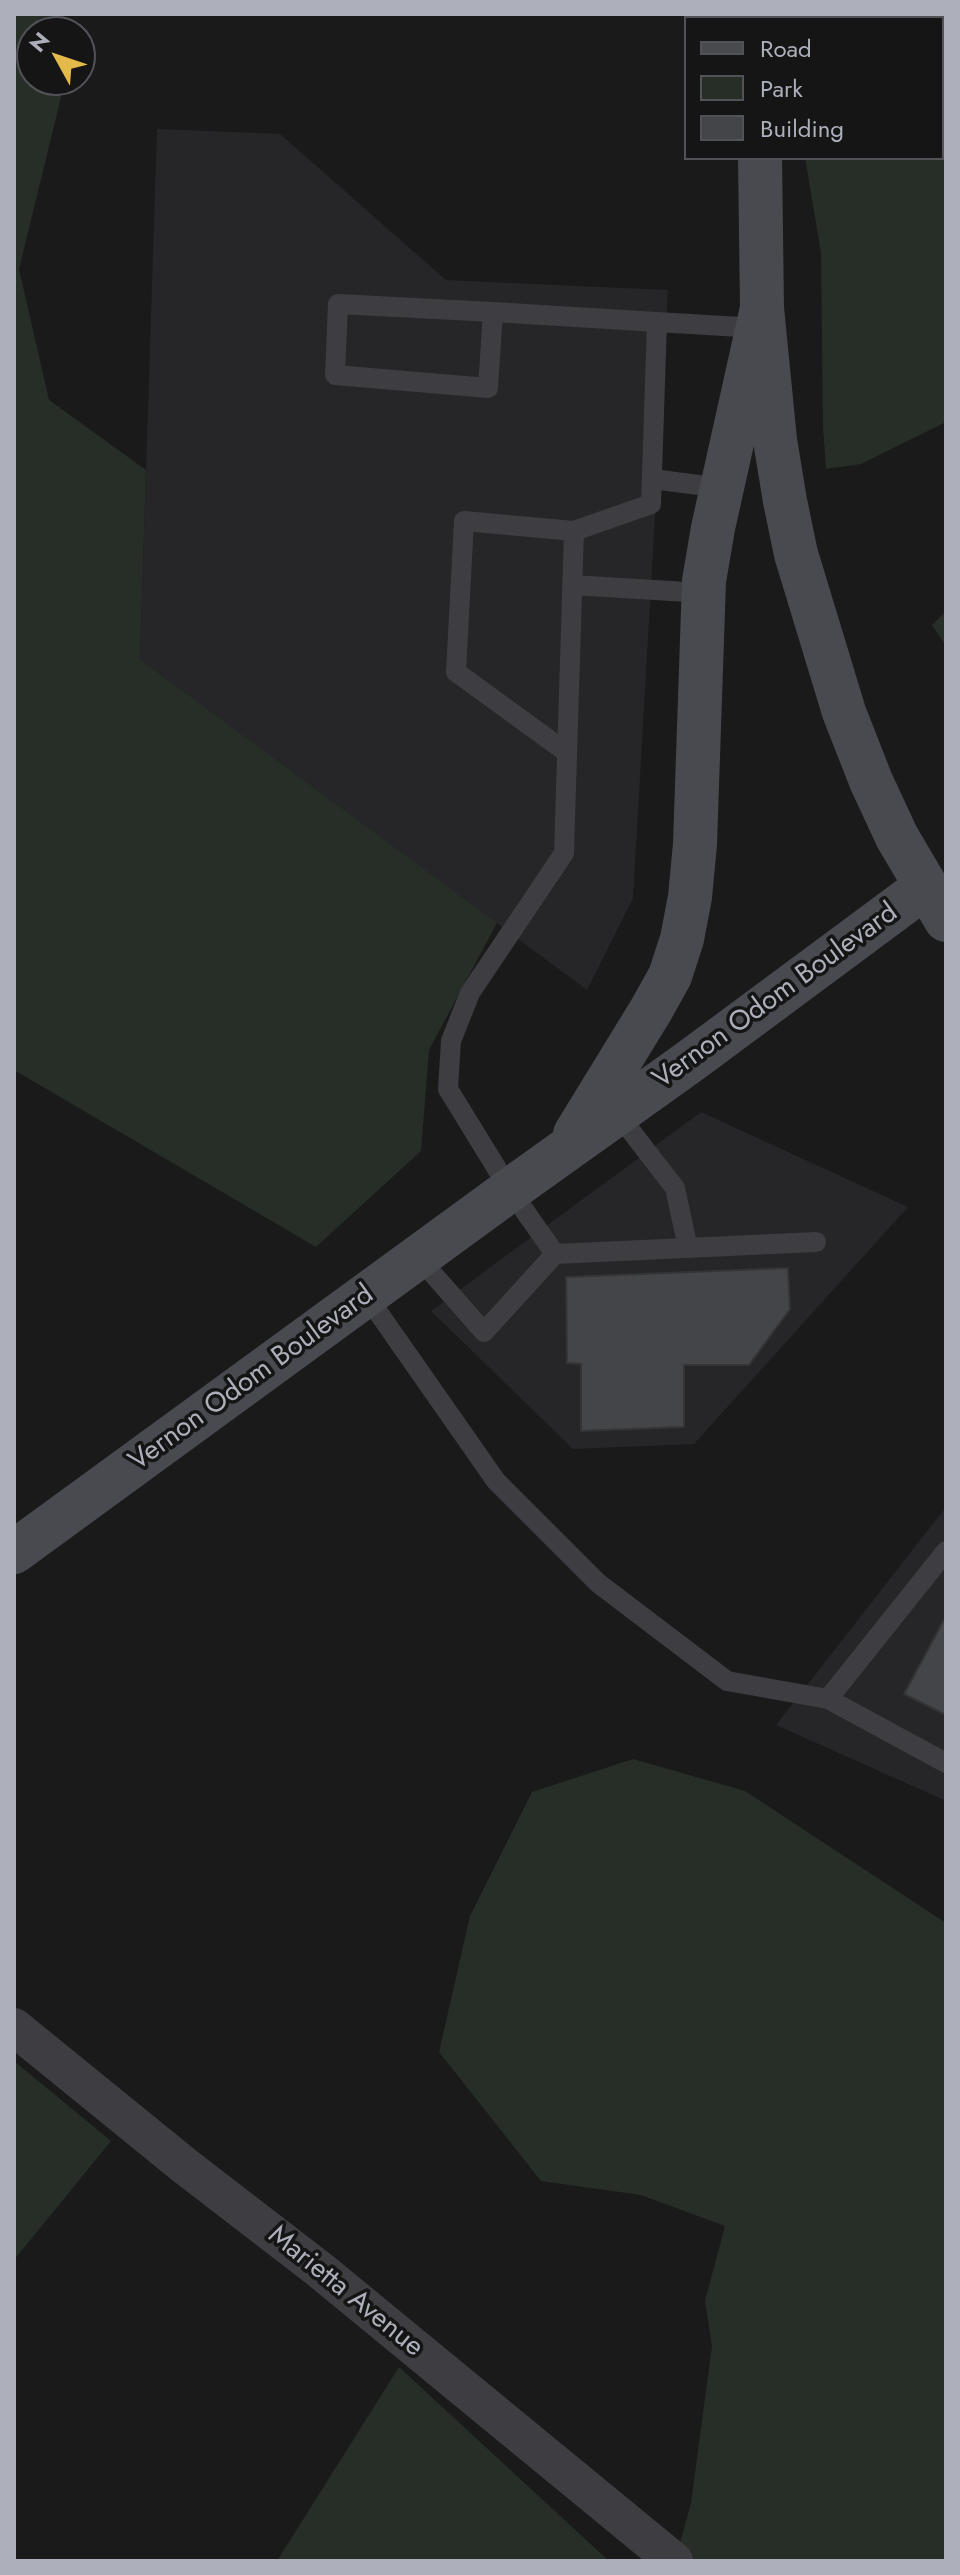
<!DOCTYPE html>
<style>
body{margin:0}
#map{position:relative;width:960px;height:2575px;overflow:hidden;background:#1a1a1b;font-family:Jost,sans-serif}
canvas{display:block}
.frame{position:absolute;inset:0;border:16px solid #adb0ba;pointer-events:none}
.legend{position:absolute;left:684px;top:16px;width:260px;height:144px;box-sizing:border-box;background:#151516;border:2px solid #525358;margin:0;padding:10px 14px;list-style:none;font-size:24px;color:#adb0ba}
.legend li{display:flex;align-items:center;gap:16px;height:40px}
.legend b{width:40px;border:2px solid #525358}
.north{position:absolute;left:16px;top:16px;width:80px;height:80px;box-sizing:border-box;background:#151516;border:2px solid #525358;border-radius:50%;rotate:310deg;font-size:22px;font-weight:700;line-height:32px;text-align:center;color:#adb0ba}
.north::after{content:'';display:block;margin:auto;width:28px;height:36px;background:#e3ba4a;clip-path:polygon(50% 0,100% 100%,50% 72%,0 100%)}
</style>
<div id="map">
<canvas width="960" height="2575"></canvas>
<div class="frame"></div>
<ul class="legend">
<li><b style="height:10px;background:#494a50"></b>Road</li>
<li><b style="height:22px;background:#262e27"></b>Park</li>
<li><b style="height:22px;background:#444548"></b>Building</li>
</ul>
<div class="north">N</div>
</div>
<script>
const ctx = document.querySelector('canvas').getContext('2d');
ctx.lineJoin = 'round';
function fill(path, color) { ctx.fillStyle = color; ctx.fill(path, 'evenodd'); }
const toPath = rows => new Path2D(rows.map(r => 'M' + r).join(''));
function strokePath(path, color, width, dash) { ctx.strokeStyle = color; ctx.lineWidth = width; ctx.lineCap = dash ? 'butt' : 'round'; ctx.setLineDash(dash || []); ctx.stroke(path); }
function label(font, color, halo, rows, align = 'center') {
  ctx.font = font + ' Jost,sans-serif'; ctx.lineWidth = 7; ctx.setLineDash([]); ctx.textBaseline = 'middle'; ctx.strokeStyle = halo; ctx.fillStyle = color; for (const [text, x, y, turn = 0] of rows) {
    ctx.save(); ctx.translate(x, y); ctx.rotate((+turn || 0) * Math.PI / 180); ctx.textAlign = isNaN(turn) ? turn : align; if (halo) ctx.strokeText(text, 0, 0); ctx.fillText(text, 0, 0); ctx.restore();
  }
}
const built = toPath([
 [157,129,280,134,446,280,668,290,633,898,587,990,140,659],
 [701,1112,908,1207,694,1444,573,1449,431,1311],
 [946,1507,946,1801,776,1725]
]);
const green = toPath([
 [14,14,63,14,64,32,32,32,32,80,65,81,19,269,49,400,146,470,140,659,497,923,429,1050,421,1151,316,1247,14,1070],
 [784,14,946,14,946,422,861,464,826,469,823,427,821,253,805,158,942,158,942,18,784,18],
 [946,611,946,646,932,625],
 [633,1759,745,1791,946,1923,946,2561,675,2561,691,2503,712,2346,705,2301,725,2226,641,2195,541,2181,439,2052,470,1916,532,1792],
 [14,2061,111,2141,14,2260],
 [399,2367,609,2561,277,2561]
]);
const building = toPath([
 [788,1268,790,1309,749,1365,684,1365,684,1427,581,1431,581,1364,567,1363,566,1277,788,1268],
 [946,1616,946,1715,904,1694,946,1616]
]);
const lane = toPath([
 [493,312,488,388,335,375,338,304,493,312,657,322],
 [652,479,722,488],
 [572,585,704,593],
 [566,752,456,672,464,521,574,531,651,504,657,322,757,328],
 [617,1113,675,1188,688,1248],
 [555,1254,510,1190,448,1089,451,1041,470,993,564,853,574,531],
 [418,1257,484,1332,555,1254,816,1242],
 [366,1295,496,1481,598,1583,727,1681,828,1699,946,1551],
 [828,1699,946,1763]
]);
const street = toPath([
 [14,2027,185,2166,320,2270,674,2561]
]);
const secondary = toPath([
 [763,18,763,14],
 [760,158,762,308,775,440,785,501,796,554,844,712,871,781,897,837,946,920],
 [575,1134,651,1010,670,976,682,939,690,897,695,844,704,581,713,528,762,308],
 [14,1552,510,1190,689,1062,925,887]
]);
const streetNames = [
 ["Vernon Odom Boulevard",776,997,-36],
 ["Vernon Odom Boulevard",252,1379,-36],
 ["Marietta Avenue",345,2292,39]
];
fill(built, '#262628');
fill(green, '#262e27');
fill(building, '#444548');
strokePath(building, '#343437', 2);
strokePath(lane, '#3d3d42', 20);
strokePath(street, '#3d3d42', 38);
strokePath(secondary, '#494a50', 44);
label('28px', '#adb0ba', '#151516', streetNames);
</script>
